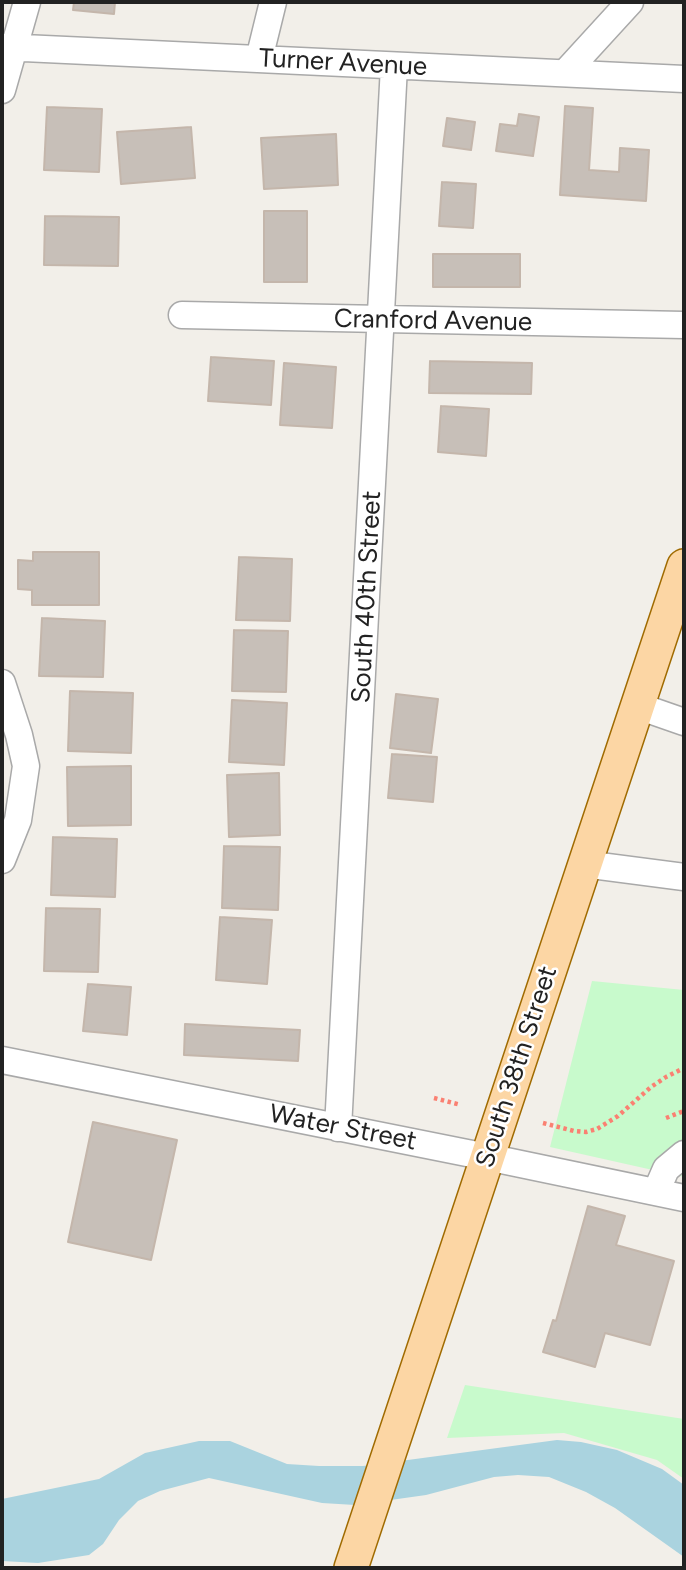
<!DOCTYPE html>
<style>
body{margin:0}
#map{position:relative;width:686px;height:1570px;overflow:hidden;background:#f2efe9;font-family:Figtree,sans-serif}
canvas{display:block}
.frame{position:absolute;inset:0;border:4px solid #222;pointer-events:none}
</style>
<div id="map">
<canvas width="686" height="1570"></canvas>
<div class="frame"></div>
</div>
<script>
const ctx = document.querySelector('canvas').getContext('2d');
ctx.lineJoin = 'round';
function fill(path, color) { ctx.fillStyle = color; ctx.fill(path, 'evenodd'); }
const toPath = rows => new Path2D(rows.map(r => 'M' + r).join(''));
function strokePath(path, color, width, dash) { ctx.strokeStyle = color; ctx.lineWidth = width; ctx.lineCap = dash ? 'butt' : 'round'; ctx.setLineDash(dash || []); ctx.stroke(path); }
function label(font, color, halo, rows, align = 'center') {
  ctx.font = font + ' Figtree,sans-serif'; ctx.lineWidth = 5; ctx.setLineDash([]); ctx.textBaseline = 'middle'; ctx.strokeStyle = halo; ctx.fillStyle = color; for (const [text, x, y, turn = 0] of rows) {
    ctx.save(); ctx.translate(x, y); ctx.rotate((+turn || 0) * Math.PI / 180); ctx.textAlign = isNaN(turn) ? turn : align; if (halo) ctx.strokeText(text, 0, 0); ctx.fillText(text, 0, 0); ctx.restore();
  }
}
const park = toPath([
 [592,981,684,990,684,1177,550,1147],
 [465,1385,684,1419,684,1479,657,1460,564,1433,447,1438]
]);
const water = toPath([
 [557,1440,581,1442,617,1450,662,1469,684,1485,684,1557,615,1508,586,1492,549,1477,518,1475,494,1477,426,1495,355,1505,322,1503,209,1478,160,1491,138,1501,119,1520,103,1544,89,1555,38,1563,2,1561,2,1499,99,1479,145,1453,199,1441,230,1441,287,1464,319,1466,363,1466]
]);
const building = toPath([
 [74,2,115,2,114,14,73,10,74,2],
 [565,106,593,108,589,170,619,172,620,148,649,150,646,201,560,195,565,106],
 [47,107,102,109,99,172,44,170,47,107],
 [519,114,539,117,533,156,496,151,500,124,517,126,519,114],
 [447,118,475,122,471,150,443,146,447,118],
 [191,127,195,178,121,184,117,132,191,127],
 [336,134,338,185,264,189,261,138,336,134],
 [442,182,476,184,473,228,439,226,442,182],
 [264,211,307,211,307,282,264,282,264,211],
 [45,216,119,217,118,266,44,265,45,216],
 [433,254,520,254,520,287,433,287,433,254],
 [211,357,274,361,271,405,208,401,211,357],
 [430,361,532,363,531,394,429,393,430,361],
 [284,363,336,367,332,428,280,425,284,363],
 [441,406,489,409,486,456,438,452,441,406],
 [33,552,99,552,99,605,32,605,32,590,18,589,18,560,33,561,33,552],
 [239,557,292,559,290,621,236,620,239,557],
 [42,618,105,621,103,677,39,676,42,618],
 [234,630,288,631,286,692,232,691,234,630],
 [70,691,133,693,131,753,68,751,70,691],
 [396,694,438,699,431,753,390,748,396,694],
 [232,700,287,703,284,765,229,762,232,700],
 [392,754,437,757,433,802,388,798,392,754],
 [131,766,131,825,68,826,67,767,131,766],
 [279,773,280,835,229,837,227,775,279,773],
 [53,837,117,839,115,897,51,895,53,837],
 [224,846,280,847,278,910,222,908,224,846],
 [46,908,100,909,98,972,44,971,46,908],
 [220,917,272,920,267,984,216,980,220,917],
 [88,984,131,987,127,1035,83,1031,88,984],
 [185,1024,300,1030,298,1061,184,1055,185,1024],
 [93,1122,177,1140,151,1260,68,1242,93,1122],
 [588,1206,625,1216,616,1245,674,1261,650,1345,605,1333,595,1367,543,1352,553,1320,556,1321,588,1206]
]);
const path = toPath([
 [434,1098,461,1105],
 [666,1118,684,1111],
 [543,1123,574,1131,586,1132,597,1129,618,1116,651,1087,666,1077,684,1068]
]);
const minor = toPath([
 [2,47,684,79],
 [259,59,273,2],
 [565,73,630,2],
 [2,90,27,2],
 [182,315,684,325],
 [2,683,19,735,26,766,18,820,2,860],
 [638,706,684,722],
 [584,864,684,877],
 [2,1060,487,1157,684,1198],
 [338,1128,394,66],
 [656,1192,666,1169,684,1154]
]);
const major = toPath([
 [351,1568,684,566]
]);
const streetNames = [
 ["Turner Avenue",343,63,3],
 ["Cranford Avenue",433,321,1],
 ["South 40th Street",367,597,-87],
 ["South 38th Street",517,1067,-72],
 ["Water Street",343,1128,11]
];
fill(park, '#c8facc');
fill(water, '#aad3df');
fill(building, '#c7bfb8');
strokePath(building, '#c4b6ab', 2);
strokePath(minor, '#a9a9a9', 29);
strokePath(major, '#a06b00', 36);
strokePath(path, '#fa8072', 4.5, [3.5, 3.5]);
strokePath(minor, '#fff', 26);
strokePath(major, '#fcd6a4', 33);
label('26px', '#222', '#fff', streetNames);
</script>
